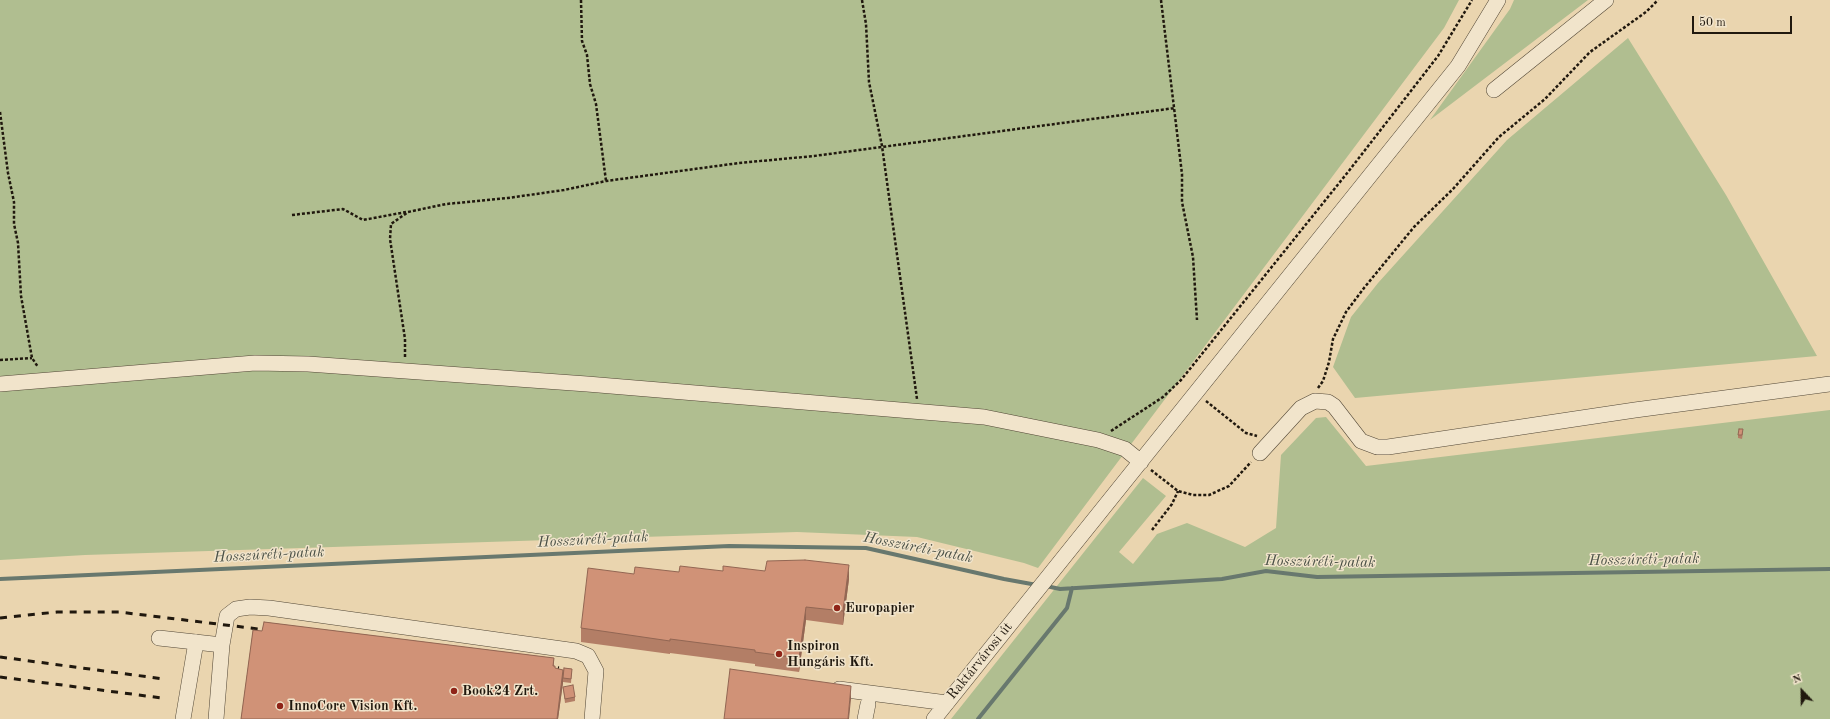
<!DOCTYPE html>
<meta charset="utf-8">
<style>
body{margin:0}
#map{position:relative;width:1830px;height:719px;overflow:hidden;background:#ead5af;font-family:"Old Standard TT",serif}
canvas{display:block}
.north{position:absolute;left:1782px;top:671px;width:40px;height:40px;-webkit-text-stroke:3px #f1e4cb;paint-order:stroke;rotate:338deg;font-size:11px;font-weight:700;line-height:16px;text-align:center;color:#20180e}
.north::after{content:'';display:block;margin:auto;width:14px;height:18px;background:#20180e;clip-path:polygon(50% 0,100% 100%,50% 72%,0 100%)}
.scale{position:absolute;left:1692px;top:16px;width:100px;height:18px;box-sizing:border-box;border:2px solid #20180e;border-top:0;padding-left:5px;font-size:12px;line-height:14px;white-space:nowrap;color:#20180e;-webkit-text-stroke:3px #f1e4cb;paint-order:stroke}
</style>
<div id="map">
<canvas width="1830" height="719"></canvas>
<div class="north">N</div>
<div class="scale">50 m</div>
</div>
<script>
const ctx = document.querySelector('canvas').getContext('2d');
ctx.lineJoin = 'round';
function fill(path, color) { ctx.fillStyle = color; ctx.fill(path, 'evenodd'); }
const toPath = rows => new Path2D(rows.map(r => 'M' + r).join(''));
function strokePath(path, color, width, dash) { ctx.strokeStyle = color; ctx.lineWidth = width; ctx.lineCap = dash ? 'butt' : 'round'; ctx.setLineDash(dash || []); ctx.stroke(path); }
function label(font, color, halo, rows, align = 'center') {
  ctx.font = font + ' "Old Standard TT",serif'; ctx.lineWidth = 3; ctx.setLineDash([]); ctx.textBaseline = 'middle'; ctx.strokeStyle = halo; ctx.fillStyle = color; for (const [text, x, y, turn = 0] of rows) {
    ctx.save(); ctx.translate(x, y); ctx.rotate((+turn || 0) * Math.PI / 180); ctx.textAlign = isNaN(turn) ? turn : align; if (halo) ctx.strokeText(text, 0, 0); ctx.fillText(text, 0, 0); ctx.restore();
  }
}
const green = toPath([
 [0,0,1459,0,1444,28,1038,568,1024,563,917,537,797,532,85,555,0,560],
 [1514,0,1588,0,1430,120,1510,9],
 [1628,38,1726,195,1817,356,1355,398,1333,367,1351,317,1378,283,1507,140],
 [1830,410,1830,719,951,719,1143,478,1166,496,1119,552,1133,564,1157,534,1187,523,1245,547,1276,528,1281,455,1316,418,1326,417,1366,466]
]);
const stream = toPath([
 [0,579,729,546,866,548,1004,579,1037,585],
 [1046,586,1060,589,1222,579,1266,571,1317,577,1830,569],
 [978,719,1067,608,1072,588]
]);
const path = toPath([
 [581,0,582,41,587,55,590,84,596,104,606,181],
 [862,0,866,24,869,82,882,146,917,399],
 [1161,0,1182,174,1182,202,1193,257,1197,320],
 [0,112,8,173,14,202,14,224,18,243,21,296,32,358,38,367],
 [292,215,343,209,363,220,406,212],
 [405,357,405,339,390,239,391,224,408,212,446,204,508,198,564,190,606,181,739,163,814,156,1175,108],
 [0,360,32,358],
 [1318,388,1323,381,1329,362,1333,339,1346,312,1364,288,1414,227,1453,189,1499,137,1545,99,1590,52,1646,12,1658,0],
 [1206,401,1246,433,1257,436],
 [1111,431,1163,397,1181,380,1348,172,1438,56,1472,0],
 [1151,470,1178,491,1193,495,1209,495,1229,486,1251,462],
 [1152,530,1172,504,1178,491]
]);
const minor = toPath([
 [1494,90,1606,0],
 [0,384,255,363,308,364,587,384,984,417,1098,440,1125,449,1141,462],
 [1260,453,1301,408,1315,401,1328,402,1334,406,1361,441,1377,447,1388,447,1635,410,1830,384],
 [159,638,222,645],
 [839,689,947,703],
 [183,719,196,642],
 [216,719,222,645,227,616,236,609,250,607,269,608,576,651,588,656,596,671,592,719],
 [865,719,868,704],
 [934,719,1458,66,1498,0]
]);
const rail = toPath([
 [0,618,57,612,119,612,275,631],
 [0,657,164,679],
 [544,666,559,668],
 [0,677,162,698]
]);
const wall = toPath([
 [1743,433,1742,439,1738,438,1738,435],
 [723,571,765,571,849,579,843,625,806,620,799,672,755,666,755,664,670,653,670,654,581,642,581,628,634,574],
 [264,622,554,658,554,666,555,666,555,668,563,670,563,671,564,668,572,669,571,683,563,682,558,719,241,719,253,630,262,631],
 [563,687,575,697,575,701,565,703]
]);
const shadedWall = toPath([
 [849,565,849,579,843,625,843,611],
 [806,607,806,620,799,672,799,658],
 [563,670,563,683,558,719,557,719],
 [851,686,851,699,849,719,848,719]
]);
const building = toPath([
 [1739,429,1743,429,1742,435,1738,435,1739,429],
 [805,560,849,565,843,611,806,607,799,658,755,652,755,650,670,639,670,641,581,628,588,568,634,574,635,567,679,572,680,566,723,571,723,566,765,571,767,561,805,560],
 [264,622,554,658,553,666,555,666,555,668,563,670,557,719,241,719,253,630,262,631,264,622],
 [564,668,572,669,571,679,563,678,564,668],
 [730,669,851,686,848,719,724,719,730,669],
 [573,685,575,697,565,699,563,687,573,685]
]);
const markers = [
 [837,608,4,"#8f2418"],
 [779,654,4,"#8f2418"],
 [454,691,4,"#8f2418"],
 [280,706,4,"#8f2418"]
];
const poiNames = [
 ["Europapier",845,608],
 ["Inspiron",787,646],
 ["Hungáris Kft.",787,662],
 ["Book24 Zrt.",462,691],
 ["InnoCore Vision Kft.",288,706]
];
const streetNames = [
 ["Raktárvárosi út",980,661,-51]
];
const waterNames = [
 ["Hosszúréti-patak",593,540,-3],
 ["Hosszúréti-patak",918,548,11],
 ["Hosszúréti-patak",269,555,-3],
 ["Hosszúréti-patak",1644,560,-1],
 ["Hosszúréti-patak",1320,562,1]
];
fill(green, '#b0be90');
strokePath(stream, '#68786e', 4);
strokePath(minor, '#524736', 16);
strokePath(path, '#20180e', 2.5, [3, 2]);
strokePath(minor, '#f1e4cb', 15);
strokePath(rail, '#20180e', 3, [7, 7]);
fill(wall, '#b37e66');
fill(shadedWall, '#926653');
fill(building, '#d09277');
strokePath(building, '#926653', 1);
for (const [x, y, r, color] of markers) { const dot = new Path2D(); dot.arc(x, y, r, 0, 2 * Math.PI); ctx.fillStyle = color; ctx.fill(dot); strokePath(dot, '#f1e4cb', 1.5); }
label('bold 14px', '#20180e', '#f1e4cb', poiNames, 'left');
label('14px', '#20180e', '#f1e4cb', streetNames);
label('italic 15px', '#4a5046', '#f1e4cb', waterNames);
</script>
